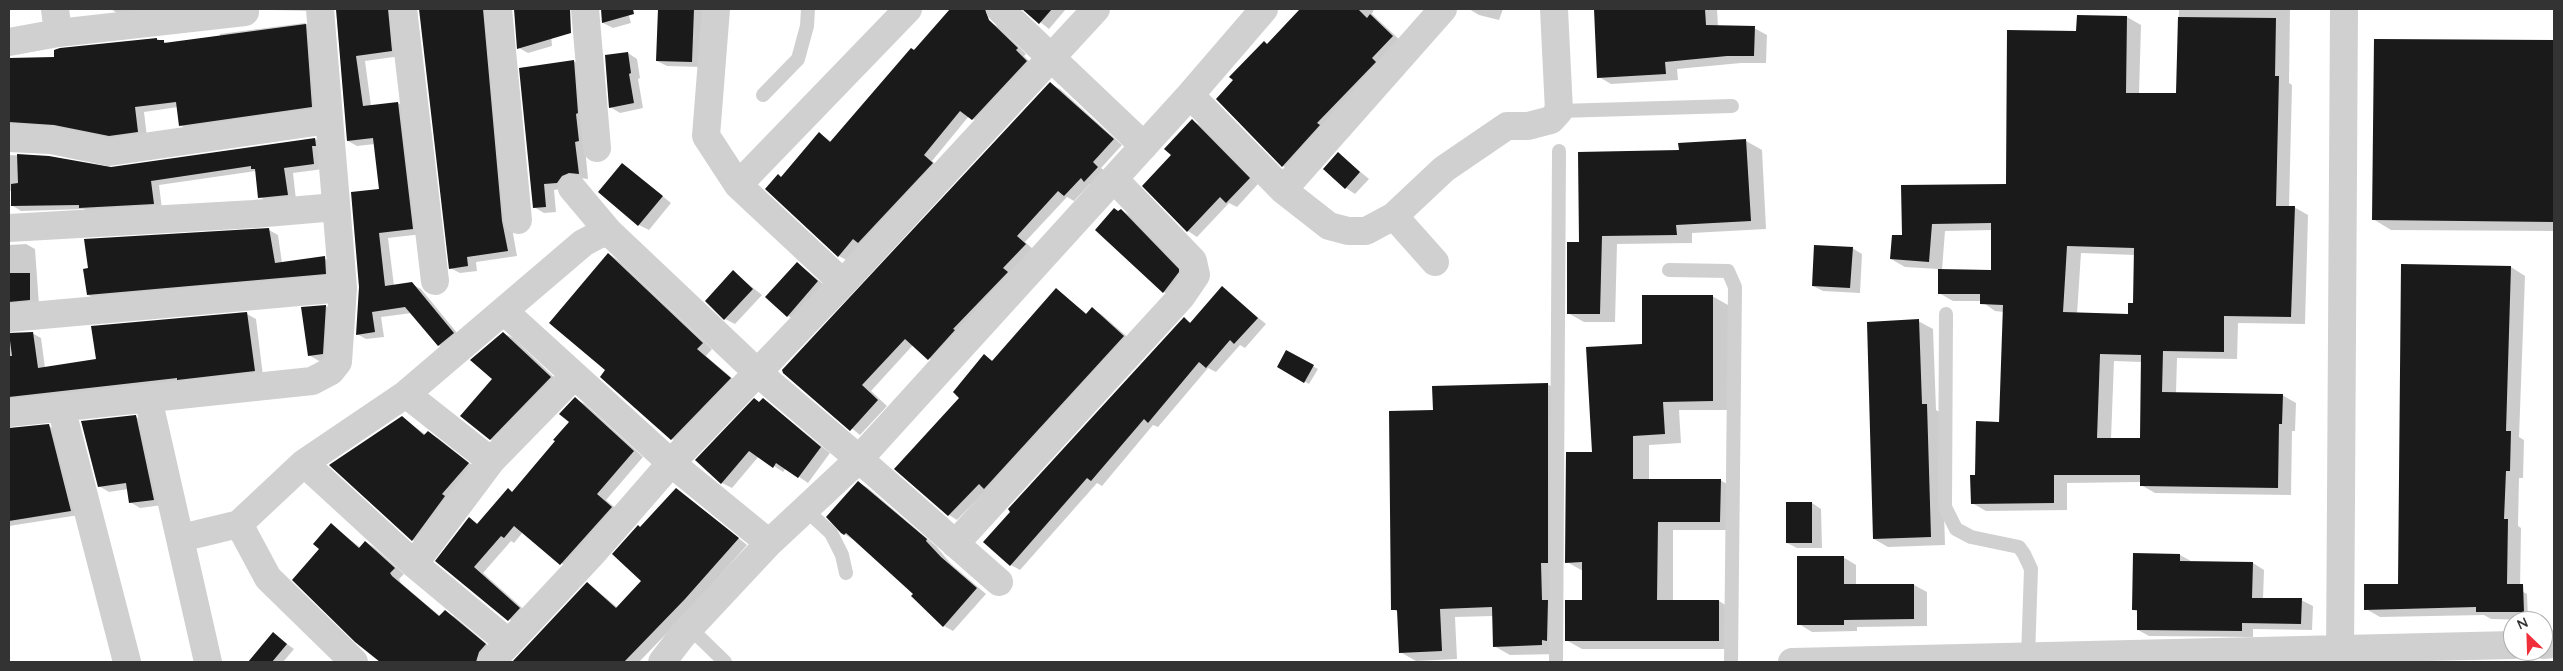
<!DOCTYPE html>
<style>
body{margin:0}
#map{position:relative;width:2563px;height:671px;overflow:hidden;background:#fff;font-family:Quicksand,sans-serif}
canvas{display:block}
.frame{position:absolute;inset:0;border:10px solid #333;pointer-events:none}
.north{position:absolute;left:2503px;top:611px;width:50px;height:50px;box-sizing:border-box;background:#fff;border:1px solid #adadad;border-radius:50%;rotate:336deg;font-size:14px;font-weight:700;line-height:20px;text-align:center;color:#333}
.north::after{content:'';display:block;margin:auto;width:18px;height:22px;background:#f02f3a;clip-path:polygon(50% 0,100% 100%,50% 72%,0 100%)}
</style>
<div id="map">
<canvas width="2563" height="671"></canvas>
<div class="frame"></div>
<div class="north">N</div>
</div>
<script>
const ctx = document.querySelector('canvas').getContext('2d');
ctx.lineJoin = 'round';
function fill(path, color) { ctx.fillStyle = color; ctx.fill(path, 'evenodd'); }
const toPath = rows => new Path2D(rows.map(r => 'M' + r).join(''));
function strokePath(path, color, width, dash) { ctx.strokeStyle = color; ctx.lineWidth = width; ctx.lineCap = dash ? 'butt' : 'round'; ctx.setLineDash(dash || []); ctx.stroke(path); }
const shadow = toPath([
 [111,9,163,9,123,17],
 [270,9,313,9,313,11,272,10],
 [336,9,398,9,401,56,365,61,371,106,398,103,407,108,422,234,388,238,394,286,411,284,421,289,462,339,448,351,438,345,412,313,381,317,384,337,366,339,357,334,381,190,375,144,357,146,348,141],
 [420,9,493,9,512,228,517,256,476,262,477,271,460,273,450,268],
 [515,9,549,9,552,46,528,53,519,48],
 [602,9,627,9,631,23,613,28,603,23],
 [659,9,700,9,703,11,702,67,667,66,657,61],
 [952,9,968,9,987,25,990,22,999,27,1026,54,1024,56,1035,67,982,125,969,116,932,161,941,169,848,261,839,256,782,178,820,134,832,142],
 [1024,9,1066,9,1049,29],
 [1300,9,1374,9,1372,14,1402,42,1293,172,1283,166,1218,99],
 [1469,9,1503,9,1499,20,1479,15],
 [1595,9,1717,9,1718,27,1754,28,1767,35,1766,63,1741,63,1677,69,1678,80,1611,84,1599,77],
 [2179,9,2290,9,2289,83,2292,85,2289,207,2294,207,2308,215,2305,324,2238,323,2237,359,2177,358,2176,393,2282,395,2296,403,2295,431,2292,431,2291,495,2155,493,2141,485,2141,482,2067,483,2067,510,1986,511,1972,503,1976,476,2000,423,2004,312,1995,311,1981,301,1953,301,1939,293,1939,269,1905,267,1891,259,1903,237,2007,185,2077,32,2078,17,2127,17,2141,25,2139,94,2177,95],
 [1993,230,1992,271,1942,270,1945,231],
 [2081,253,2135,255,2134,305,2129,315,2077,314],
 [2114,361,2142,362,2141,439,2111,439],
 [305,23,314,28,321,111,189,130,180,125,178,107,144,112,147,137,119,141,9,131,9,59,55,58,157,39,169,44,220,37,220,34],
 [2375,40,2554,42,2554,231,2391,230,2373,219],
 [628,53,637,59,640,78,638,79,643,108,620,113,610,107],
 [573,61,583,66,585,147,588,179,579,178,567,188,554,190,556,212,544,213,534,207],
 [1050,84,1060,89,1122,145,1101,168,1107,173,1094,186,1090,184,1074,201,1067,197,1025,242,1034,250,938,365,913,345,871,391,887,406,860,435,784,373],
 [1192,121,1202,126,1258,184,1237,207,1229,203,1197,237,1188,231,1173,155],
 [315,139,324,144,323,169,293,173,296,200,269,202,260,197,256,171,159,185,162,209,90,213,84,209,21,211,13,206,12,191,9,191,9,155,49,157,111,169],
 [1746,141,1762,150,1766,229,1692,233,1692,243,1617,244,1615,322,1584,322,1568,313,1581,243,1680,151],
 [1338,153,1369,179,1355,194,1346,188],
 [623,164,671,203,649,230,639,225],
 [1121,210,1131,216,1188,275,1174,298,1164,292,1097,230],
 [269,230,278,235,282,263,324,258,333,263,334,278,97,300,88,295],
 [26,244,35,249,39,305,9,310,9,245],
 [1852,248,1862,254,1860,293,1823,291,1813,286],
 [609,254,618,260,712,349,706,356,739,384,682,445,672,439,601,377,607,370],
 [797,263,827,287,797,321,788,316],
 [2511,267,2525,276,2519,437,2524,440,2523,478,2519,478,2518,526,2521,528,2520,590,2527,594,2528,620,2491,619,2484,615,2380,617,2366,609,2400,585],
 [733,272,762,295,735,324,725,319],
 [1222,288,1266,324,1245,348,1240,345,1216,372,1208,368,1158,427,1153,425,1102,486,1097,483,1020,570,1011,565,1184,319,1191,323],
 [1057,290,1087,314,1092,309,1101,314,1132,341,957,520,949,515,961,398,984,356,993,361],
 [1712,296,1728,305,1729,410,1679,410,1681,443,1649,445,1649,480,1720,480,1736,489,1736,530,1673,530,1673,601,1719,601,1735,611,1734,649,1582,649,1566,640,1583,601,1583,571,1567,562,1594,453,1643,345],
 [326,306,336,312,332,359,319,361,309,355],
 [247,314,256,319,263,376,9,405,9,333,32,333,41,338,45,368,97,360],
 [1918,321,1933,329,1936,410,1941,413,1945,545,1888,547,1874,539],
 [503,333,513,338,560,383,500,444,490,439,494,379],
 [1287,352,1318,369,1309,384,1278,367],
 [1547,384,1563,393,1558,654,1510,655,1494,646,1493,616,1455,617,1457,659,1416,661,1400,652,1399,613,1393,609,1434,411],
 [575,399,585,404,643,457,606,500,621,513,570,570,523,532,514,543,511,541,483,573,529,614,518,626,437,561,469,518,478,524,513,492,557,441,570,422],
 [763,399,830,453,808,483,786,468,783,472,759,456,732,488,722,483],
 [136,417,145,422,163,505,140,508,130,502,128,489,109,492,99,486],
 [402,417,426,435,428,433,438,438,478,470,422,545,413,540],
 [49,426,58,431,79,515,9,526,9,429],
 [859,483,868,488,936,546,951,564,986,594,953,631,944,626,915,594,854,540,844,534],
 [677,489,747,545,694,605,639,662,514,662,588,583,618,608,643,581,641,528],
 [1812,503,1821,509,1822,548,1797,548,1787,543],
 [331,525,361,548,366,542,375,548,404,574,399,579,401,583,441,617,445,612,455,617,495,651,486,662,381,662,356,641,321,549],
 [2135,554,2180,555,2191,561,2253,563,2264,570,2263,599,2301,600,2313,606,2312,630,2253,629,2253,637,2149,636,2138,630,2138,612,2134,610],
 [1843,557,1856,565,1856,585,1914,585,1927,592,1927,626,1857,627,1857,631,1812,632,1799,624],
 [273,634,294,649,283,662,250,662]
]);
const building = toPath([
 [336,9,388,9,392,51,356,56,363,106,398,102,413,229,379,233,385,286,412,282,454,333,438,346,405,307,372,312,375,332,356,335,359,287,351,192,379,189,373,138,347,141],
 [419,9,483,9,502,221,508,251,467,257,468,266,449,269],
 [514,9,570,9,571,33,517,49],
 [601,9,633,9,634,14,602,23],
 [658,9,694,9,692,62,656,61],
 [950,9,985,9,989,20,1018,48,1016,50,1027,61,972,120,960,111,924,155,933,163,858,243,853,239,838,257,765,189,778,174,781,177,819,132,830,142,911,48,914,50],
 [1022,9,1052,9,1039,24],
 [1300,9,1358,9,1367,18,1370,14,1393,36,1372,58,1376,62,1317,123,1320,125,1282,167,1216,99,1233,80,1229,77,1264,41,1267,44],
 [1594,9,1705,9,1706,25,1755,26,1754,56,1727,56,1665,62,1666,74,1597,78],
 [2077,15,2127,16,2126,93,2176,93,2178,17,2276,18,2275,76,2279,76,2276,206,2295,206,2291,317,2224,316,2224,352,2163,351,2162,392,2283,394,2282,424,2279,424,2278,488,2140,486,2140,475,2054,475,2054,503,1971,504,1970,475,1975,475,1976,421,1999,422,2003,305,1980,304,1980,294,1938,294,1938,269,1991,270,1991,223,1932,224,1929,262,1890,259,1892,235,1902,235,1901,185,2006,184,2007,30,2076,31],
 [2067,246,2134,248,2133,303,2128,303,2128,314,2063,312],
 [2100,354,2141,355,2140,438,2097,438],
 [306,24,312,107,179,126,176,102,135,107,138,132,109,136,54,125,9,122,9,58,54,57,54,50,60,48,157,38,157,40,164,40,164,43],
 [2374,39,2554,40,2554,222,2372,220],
 [628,52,631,73,629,74,634,103,609,108,605,55],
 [574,60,578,113,576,114,579,141,575,142,579,174,569,173,562,176,557,183,544,184,546,207,533,208,519,68],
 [1050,82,1114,139,1093,162,1098,167,1084,182,1081,178,1064,196,1058,191,1017,236,1026,244,1003,268,1008,272,953,329,955,330,928,360,905,339,862,385,878,400,850,431,783,373,782,370],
 [1192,119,1250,178,1226,203,1220,197,1187,232,1142,186,1171,155,1164,149],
 [315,138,316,146,312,146,314,164,284,168,288,195,258,198,255,169,251,169,251,166,151,181,154,204,79,208,79,205,11,206,11,184,18,183,17,154,49,156,111,167],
 [1746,139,1751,221,1676,225,1677,235,1602,236,1600,314,1567,314,1567,242,1579,242,1578,152,1679,150,1678,143],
 [1338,152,1360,172,1345,189,1323,169],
 [622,163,663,196,638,226,598,192],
 [1114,208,1118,211,1121,209,1179,269,1179,272,1163,293,1095,230],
 [269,228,275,263,325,256,326,274,87,295,83,269,88,268,84,239],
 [1814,245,1853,247,1850,288,1812,286],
 [608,253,703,343,697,349,731,378,671,440,600,377,605,370,549,323],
 [797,262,818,281,787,317,765,297],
 [2401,264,2511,266,2506,431,2511,431,2510,471,2506,471,2504,519,2508,519,2507,584,2523,584,2524,612,2476,612,2476,607,2364,610,2364,584,2398,584],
 [733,270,753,289,724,320,705,301],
 [9,273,30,273,30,300,9,302],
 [1222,286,1258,318,1234,344,1230,340,1206,368,1199,362,1148,423,1144,419,1091,481,1087,478,1010,566,983,542,1010,512,1008,509,1184,317,1190,323],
 [1056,288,1086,314,1092,307,1124,336,984,489,979,484,948,516,894,469,959,398,953,392,984,354,992,361],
 [1642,295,1713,295,1713,401,1663,402,1665,434,1633,436,1633,479,1721,479,1720,522,1658,522,1657,600,1719,600,1719,641,1565,641,1565,600,1582,600,1582,562,1565,563,1566,452,1592,452,1586,347,1642,344],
 [326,305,323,354,308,356,301,307],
 [247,312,255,371,177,380,177,378,9,397,9,356,12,356,9,333,33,332,38,368,96,359,91,326],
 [1919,319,1922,404,1927,404,1931,537,1873,539,1867,322],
 [503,332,551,377,490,440,460,416,492,379,470,360],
 [1286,350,1314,365,1304,383,1277,367],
 [1548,383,1548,563,1541,563,1542,600,1548,600,1547,641,1542,640,1542,645,1493,647,1492,607,1440,609,1442,651,1399,653,1397,610,1391,610,1389,411,1433,410,1432,386],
 [575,397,634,451,597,494,612,507,560,565,514,526,504,538,501,536,474,567,520,608,508,621,435,561,469,517,477,524,508,488,512,492,555,441,553,440,569,422,559,414],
 [754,398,759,402,763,398,821,447,798,478,776,463,773,468,749,451,721,484,695,460],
 [136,415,154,500,129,503,126,483,98,487,81,421],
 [402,416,424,435,428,431,469,463,442,494,445,496,412,541,329,465],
 [49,424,71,511,9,521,9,428],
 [858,481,927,539,926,541,941,557,977,588,943,627,911,596,913,594,846,533,844,535,841,533,826,517],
 [676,488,739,538,685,599,624,662,512,662,587,582,616,608,641,581,612,554,638,525,640,527],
 [1786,502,1812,502,1812,543,1786,543],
 [331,523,359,548,365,541,395,568,390,573,392,576,439,616,445,610,486,644,479,652,476,662,380,662,355,642,292,580,319,549,313,544],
 [2133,553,2180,554,2180,561,2253,562,2252,598,2302,598,2301,624,2242,623,2242,631,2137,630,2137,610,2132,610],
 [1797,556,1844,556,1844,584,1914,584,1914,619,1844,620,1844,625,1797,625],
 [273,632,287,644,272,662,248,662]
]);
const lane = toPath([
 [763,95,798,59,807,26,808,9],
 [1559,111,1732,106],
 [1669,270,1728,271,1735,287,1731,662],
 [1946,314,1945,507,1956,529,1971,537,2019,547,2024,554,2031,569,2028,657],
 [805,509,831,533,842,555,846,573],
 [690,628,725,662],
 [1556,662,1559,151]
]);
const street = toPath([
 [55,9,58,33],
 [403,9,435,281],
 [498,9,518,220],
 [585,9,597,148],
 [716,9,706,136,738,185,843,283],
 [1000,9,1144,146],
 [9,42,58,33,245,12,245,9],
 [1190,95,1283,190,1329,226,1348,231,1366,231,1394,216,1444,169,1507,126,1528,126,1551,120,1559,111,1554,9],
 [9,138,51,140,109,152,329,120],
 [738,185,908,9],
 [572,188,609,232],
 [1283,190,1443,9],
 [1394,216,1435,262],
 [9,228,254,214,336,207],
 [505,312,671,463,769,543],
 [9,318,343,288],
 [406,394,491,461],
 [148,398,208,662],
 [61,407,127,662],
 [9,413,312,381,331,371,338,362,343,288,320,9],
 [304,463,414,564,509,643],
 [181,538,239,524],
 [955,544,1181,297,1196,275,1193,261,1114,179],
 [414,564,491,461,574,376],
 [2543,645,2554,644],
 [354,662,268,578,239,524,304,463,406,394,583,243,598,235,609,232,758,373,859,459,999,582],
 [491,662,591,555,671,463,843,283,1096,9],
 [662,662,682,636,769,543,859,459,1190,95,1264,9],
 [1792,662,2513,645],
 [2340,662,2344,9]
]);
fill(shadow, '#0003');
fill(building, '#1a1a1a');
strokePath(lane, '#d0d0d0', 14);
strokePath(street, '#d0d0d0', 28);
</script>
